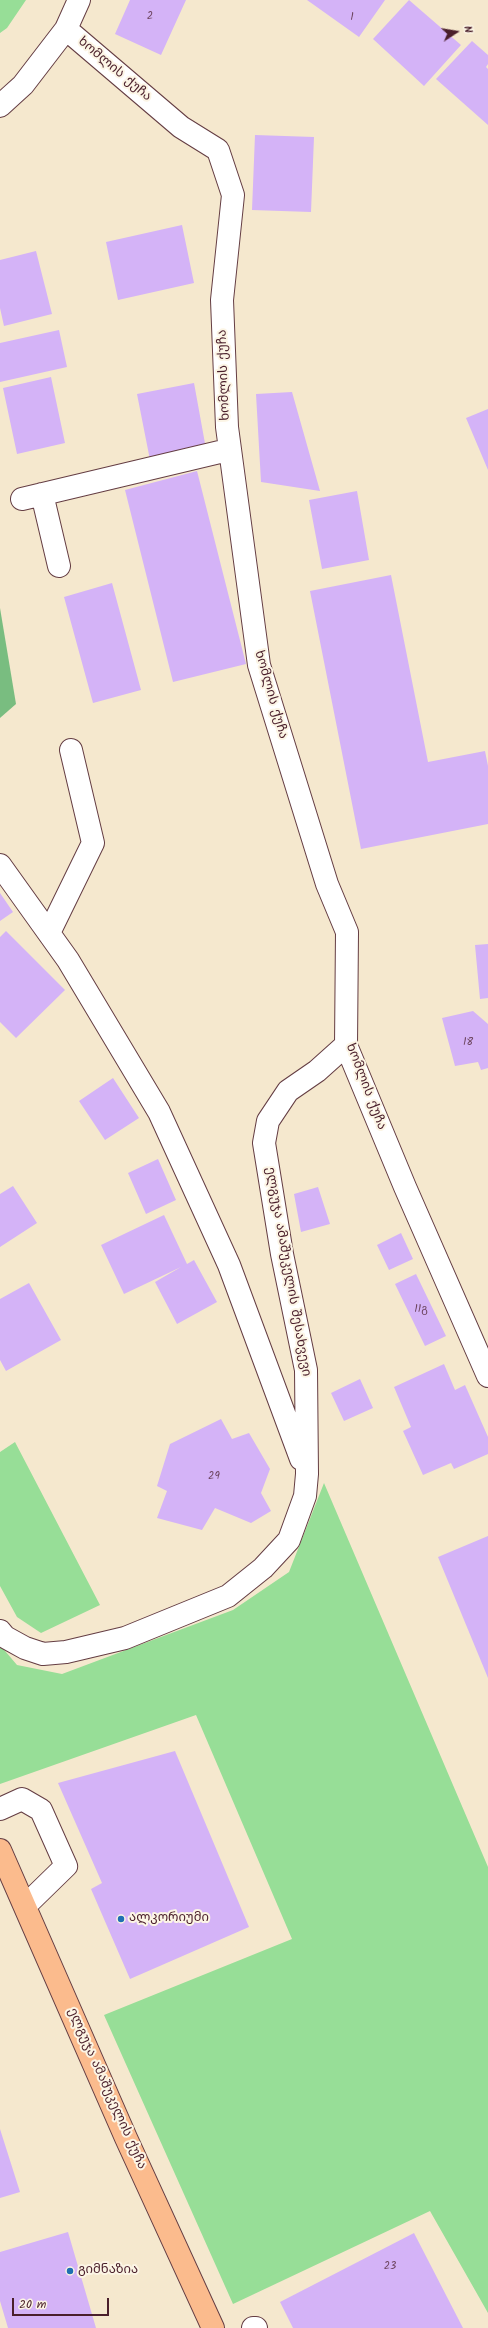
<!DOCTYPE html>
<meta charset="utf-8">
<style>
body{margin:0}
#map{position:relative;width:488px;height:2328px;overflow:hidden;background:#f5e8ce;font-family:Kalam,sans-serif}
canvas{display:block}
.north{position:absolute;left:436px;top:12px;width:40px;height:40px;-webkit-text-stroke:3px #fcf5e5;paint-order:stroke;rotate:78deg;font-size:11px;font-weight:700;line-height:16px;text-align:center;color:#4a1f2b}
.north::after{content:'';display:block;margin:auto;width:14px;height:18px;background:#4a1f2b;clip-path:polygon(50% 0,100% 100%,50% 72%,0 100%)}
.scale{position:absolute;left:12px;top:2298px;width:97px;height:18px;box-sizing:border-box;border:2px solid #4a1f2b;border-top:0;padding-left:5px;font-size:12px;line-height:14px;white-space:nowrap;color:#4a1f2b;-webkit-text-stroke:3px #fcf5e5;paint-order:stroke}
</style>
<div id="map">
<canvas width="488" height="2328"></canvas>
<div class="north">N</div>
<div class="scale">20 m</div>
</div>
<script>
const ctx = document.querySelector('canvas').getContext('2d');
ctx.lineJoin = 'round';
function fill(path, color) { ctx.fillStyle = color; ctx.fill(path, 'evenodd'); }
const toPath = rows => new Path2D(rows.map(r => 'M' + r).join(''));
function strokePath(path, color, width, dash) { ctx.strokeStyle = color; ctx.lineWidth = width; ctx.lineCap = dash ? 'butt' : 'round'; ctx.setLineDash(dash || []); ctx.stroke(path); }
function label(font, color, halo, rows, align = 'center') {
  ctx.font = font + ' Kalam,"Noto Sans Georgian",sans-serif'; ctx.lineWidth = 4; ctx.setLineDash([]); ctx.textBaseline = 'middle'; ctx.strokeStyle = halo; ctx.fillStyle = color; for (const [text, x, y, turn = 0] of rows) {
    ctx.save(); ctx.translate(x, y); ctx.rotate((+turn || 0) * Math.PI / 180); ctx.textAlign = isNaN(turn) ? turn : align; if (halo) ctx.strokeText(text, 0, 0); ctx.fillText(text, 0, 0); ctx.restore();
  }
}
const green = toPath([
 [0,0,26,0,7,28,0,33],
 [15,1442,100,1605,41,1633,17,1617,0,1586,0,1452],
 [324,1483,488,1867,488,2313,430,2211,233,2304,104,2015,292,1939,196,1715,0,1784,0,1645,17,1665,62,1674,233,1610,289,1572]
]);
const forest = toPath([
 [0,608,16,704,0,718]
]);
const building = toPath([
 [130,0,186,0,161,55,115,34],
 [307,0,385,0,359,37],
 [409,0,461,45,424,86,373,39],
 [472,41,488,55,488,64,486,67,488,69,488,125,436,79],
 [255,135,314,137,311,212,252,210],
 [182,225,194,283,118,300,106,242],
 [36,251,52,314,4,326,0,308,0,260],
 [59,330,67,367,0,382,0,343],
 [51,377,65,443,17,454,3,388],
 [194,383,206,449,150,460,137,394],
 [292,392,320,491,261,482,256,394],
 [488,409,488,470,466,418],
 [197,471,246,664,173,682,125,490],
 [357,491,369,560,322,569,309,500],
 [391,575,428,762,485,751,488,766,488,824,361,849,310,591],
 [112,583,141,690,93,703,64,597],
 [0,893,13,912,0,921],
 [6,931,65,990,16,1038,0,1022,0,937],
 [488,944,488,998,480,999,475,945],
 [473,1011,488,1024,488,1068,481,1070,478,1062,455,1066,442,1018],
 [113,1078,139,1118,105,1140,79,1101],
 [158,1159,176,1200,146,1214,128,1173],
 [13,1186,37,1223,0,1247,0,1194],
 [318,1187,330,1224,301,1232,294,1194],
 [164,1215,187,1264,194,1260,217,1302,177,1324,155,1282,181,1267,124,1294,101,1245],
 [401,1233,413,1259,389,1270,377,1245],
 [416,1274,446,1336,425,1346,395,1284],
 [29,1283,61,1340,6,1371,0,1360,0,1299],
 [444,1364,455,1390,465,1385,488,1437,488,1454,454,1469,451,1463,423,1475,403,1431,411,1427,394,1387],
 [360,1379,373,1408,344,1421,331,1393],
 [221,1419,232,1439,249,1433,270,1469,261,1493,271,1511,251,1523,215,1508,202,1530,157,1518,167,1491,157,1486,170,1444],
 [488,1536,488,1678,438,1557],
 [175,1751,249,1927,130,1979,91,1889,102,1883,58,1783],
 [0,2129,20,2192,0,2198],
 [68,2232,96,2328,8,2328,0,2301,0,2252],
 [414,2233,463,2328,293,2328,280,2302]
]);
const minor = toPath([
 [66,29,181,127,218,150,233,195,222,300,227,427,259,665,327,884,347,932,346,1045,405,1187,488,1376],
 [0,106,23,85,66,29,79,0],
 [42,494,59,566],
 [22,499,228,450],
 [0,865,68,960,159,1112,229,1265,301,1459],
 [49,933,93,843,71,750],
 [0,1631,5,1637,25,1648,43,1654,66,1652,125,1638,228,1596,263,1568,289,1540,305,1496,307,1474,306,1370,282,1254,264,1143,268,1121,288,1091,317,1071,346,1045],
 [0,1809,22,1799,41,1810,66,1866,26,1905],
 [253,2328,256,2328]
]);
const major = toPath([
 [0,1850,126,2138,213,2328]
]);
const markers = [
 [121,1919,4,"#1f6fb2"],
 [70,2271,4,"#1f6fb2"]
];
const numberNames = [
 ["2",150,17],
 ["1",352,18],
 ["18",468,1043],
 ["11გ",421,1310],
 ["29",214,1477],
 ["23",390,2267]
];
const streetNames = [
 ["ხომლის ქუჩა",114,70,40],
 ["ხომლის ქუჩა",225,375,-92],
 ["ხომლის ქუჩა",270,695,74],
 ["ხომლის ქუჩა",365,1087,69],
 ["ელგუჯა ამაშუკელის შესახვევი",287,1272,80],
 ["ელგუჯა ამაშუკელის ქუჩა",106,2089,66]
];
const poiNames = [
 ["ალკორიუმი",129,1919],
 ["გიმნაზია",78,2271]
];
fill(green, '#97de97');
fill(forest, '#79bd80');
fill(building, '#d4b3f7');
strokePath(minor, '#643d43', 24);
strokePath(major, '#643d43', 24);
strokePath(minor, '#fff', 22);
strokePath(major, '#fbbb8d', 22);
for (const [x, y, r, color] of markers) { const dot = new Path2D(); dot.arc(x, y, r, 0, 2 * Math.PI); ctx.fillStyle = color; ctx.fill(dot); strokePath(dot, '#fcf5e5', 1.5); }
label('11px', '#6c445e', null, numberNames);
label('13px', '#4a1f2b', '#fcf5e5', streetNames);
label('13px', '#4a1f2b', '#fcf5e5', poiNames, 'left');
</script>
